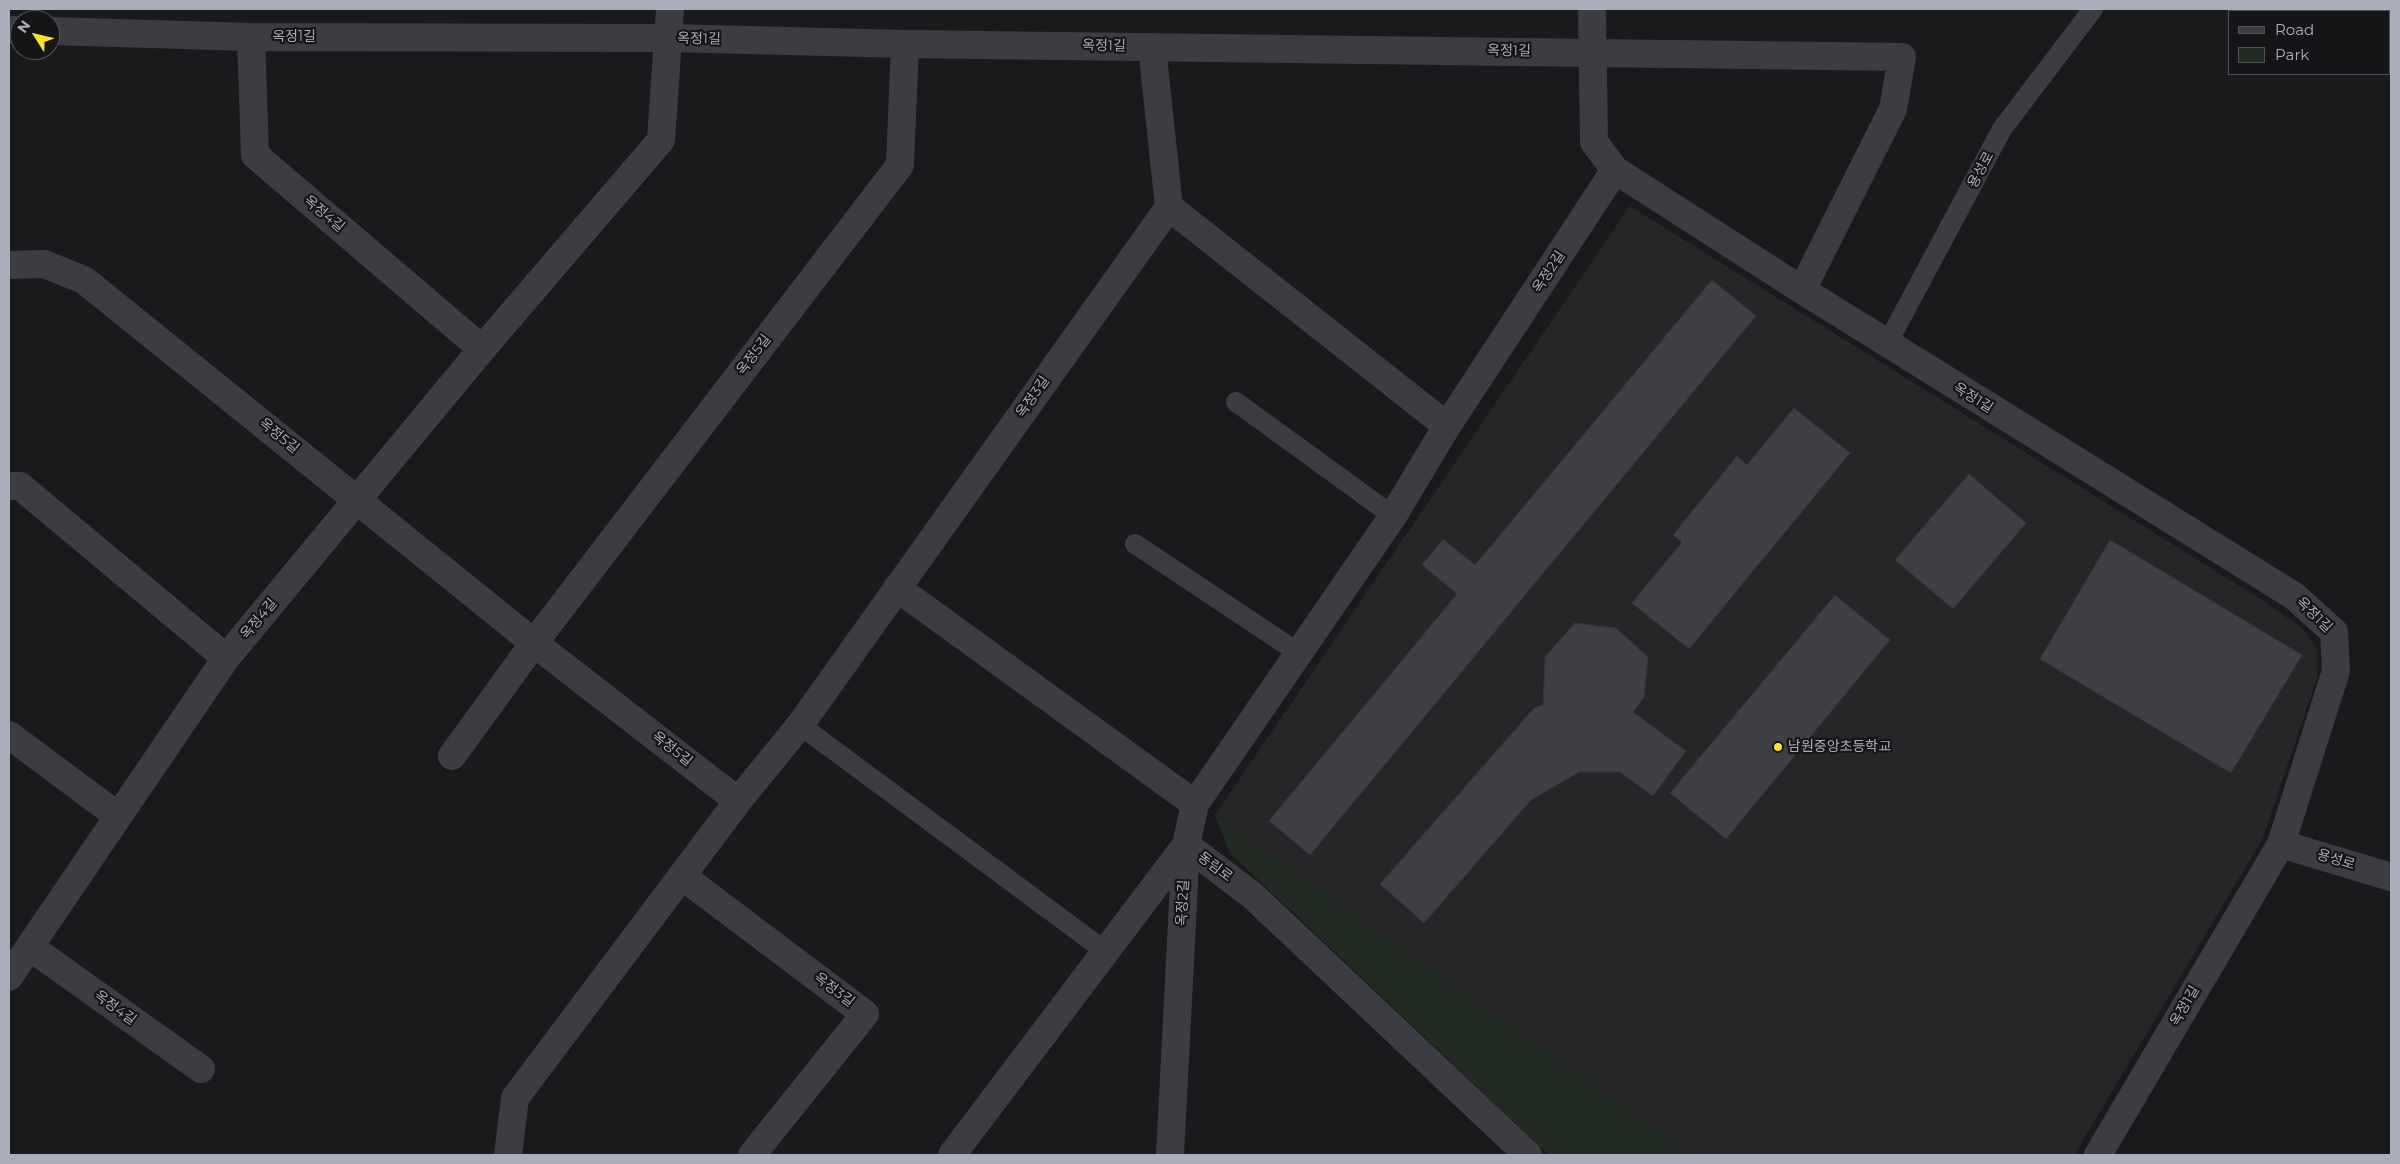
<!DOCTYPE html>
<meta charset="utf-8">
<style>
body{margin:0}
#map{position:relative;width:2400px;height:1164px;overflow:hidden;background:#1a1a1c;font-family:Montserrat,sans-serif}
canvas{display:block}
.frame{position:absolute;inset:0;border:10px solid #acadbc;pointer-events:none}
.legend{position:absolute;left:2228px;top:10px;width:162px;height:65px;box-sizing:border-box;background:#151517;border:1px solid #515259;margin:0;padding:6px 9px;list-style:none;font-size:15px;color:#acadbc}
.legend li{display:flex;align-items:center;gap:10px;height:25px}
.legend b{width:25px;border:1px solid #515259}
.north{position:absolute;left:10px;top:10px;width:50px;height:50px;box-sizing:border-box;background:#151517;border:1px solid #515259;border-radius:50%;rotate:306deg;font-size:14px;font-weight:700;line-height:20px;text-align:center;color:#acadbc}
.north::after{content:'';display:block;margin:auto;width:18px;height:22px;background:#fbdf33;clip-path:polygon(50% 0,100% 100%,50% 72%,0 100%)}
</style>
<div id="map">
<canvas width="2400" height="1164"></canvas>
<div class="frame"></div>
<ul class="legend">
<li><b style="height:6px;background:#3d3c43"></b>Road</li>
<li><b style="height:14px;background:#212b24"></b>Park</li>
</ul>
<div class="north">N</div>
</div>
<script>
const ctx = document.querySelector('canvas').getContext('2d');
ctx.lineJoin = 'round';
function fill(path, color) { ctx.fillStyle = color; ctx.fill(path, 'evenodd'); }
const toPath = rows => new Path2D(rows.map(r => 'M' + r).join(''));
function strokePath(path, color, width, dash) { ctx.strokeStyle = color; ctx.lineWidth = width; ctx.lineCap = dash ? 'butt' : 'round'; ctx.setLineDash(dash || []); ctx.stroke(path); }
function label(font, color, halo, rows, align = 'center') {
  ctx.font = font + ' Montserrat,"Noto Sans KR",sans-serif'; ctx.lineWidth = 4.5; ctx.setLineDash([]); ctx.textBaseline = 'middle'; ctx.strokeStyle = halo; ctx.fillStyle = color; for (const [text, x, y, turn = 0] of rows) {
    ctx.save(); ctx.translate(x, y); ctx.rotate((+turn || 0) * Math.PI / 180); ctx.textAlign = isNaN(turn) ? turn : align; if (halo) ctx.strokeText(text, 0, 0); ctx.fillText(text, 0, 0); ctx.restore();
  }
}
const built = toPath([
 [1630,206,2265,602,2302,628,2317,649,2317,678,2263,838,2074,1155,1693,1155,1215,815]
]);
const green = toPath([
 [1215,815,1693,1155,1549,1155,1229,852]
]);
const building = toPath([
 [1712,280,1756,316,1310,855,1269,821,1457,594,1422,565,1443,539,1475,565,1712,280],
 [1794,408,1850,453,1689,649,1632,603,1682,542,1673,535,1737,456,1747,465,1794,408],
 [1969,474,2026,523,1953,609,1895,560,1969,474],
 [2110,540,2302,655,2231,773,2040,659,2110,540],
 [1835,595,1890,640,1726,839,1670,793,1835,595],
 [1575,623,1616,628,1648,657,1644,697,1633,712,1686,751,1653,796,1620,772,1579,772,1531,800,1424,923,1380,884,1534,708,1543,705,1545,657,1575,623]
]);
const lane = toPath([
 [1887,344,2002,129,2093,9],
 [1236,402,1393,516],
 [1135,544,1300,654],
 [800,725,1105,951]
]);
const street = toPath([
 [9,30,20,30],
 [50,31,251,37,670,38,905,44,1902,57,1893,109,1802,290],
 [251,37,255,155,482,349],
 [1152,47,1169,207,1447,426],
 [1615,170,1802,290,2294,596,2334,632,2336,671,2281,844,2098,1155],
 [9,265,44,264,84,280,534,643,738,801],
 [9,486,20,486,226,658],
 [897,588,1195,804],
 [9,735,118,816],
 [452,756,534,643,900,165,905,44],
 [2281,844,2391,877],
 [682,876,865,1014,752,1155],
 [30,947,201,1069],
 [9,977,226,658,482,349,661,140,670,9],
 [508,1155,515,1098,738,801,800,725,1169,207],
 [952,1155,1186,845,1253,896,1528,1155],
 [1170,1155,1186,845,1195,804,1393,516,1447,426,1615,170,1594,142,1592,9]
]);
const markers = [
 [1778,747,5,"#fbdf33"]
];
const streetNames = [
 ["옥정1길",294,37],
 ["옥정1길",699,39,1],
 ["옥정1길",1104,46,1],
 ["옥정1길",1509,51,1],
 ["용성로",1981,170,-62],
 ["옥정4길",324,214,40],
 ["옥정2길",1549,272,-57],
 ["옥정5길",754,355,-53],
 ["옥정3길",1033,397,-55],
 ["옥정1길",1973,398,32],
 ["옥정5길",279,436,39],
 ["옥정1길",2314,615,44],
 ["옥정4길",259,619,-50],
 ["옥정5길",672,749,38],
 ["용성로",2336,860,17],
 ["동림로",1215,867,37],
 ["옥정2길",1183,903,-87],
 ["옥정3길",834,990,37],
 ["옥정1길",2185,1006,-60],
 ["옥정4길",115,1008,36]
];
const poiNames = [
 ["남원중앙초등학교",1788,747]
];
fill(built, '#262629');
fill(green, '#212b24');
fill(building, '#3f3f44');
strokePath(building, '#353438', 1);
strokePath(lane, '#3d3c43', 20);
strokePath(street, '#3d3c43', 28);
for (const [x, y, r, color] of markers) { const dot = new Path2D(); dot.arc(x, y, r, 0, 2 * Math.PI); ctx.fillStyle = color; ctx.fill(dot); strokePath(dot, '#151517', 2); }
label('14px', '#acadbc', '#151517', streetNames);
label('14px', '#acadbc', '#151517', poiNames, 'left');
</script>
